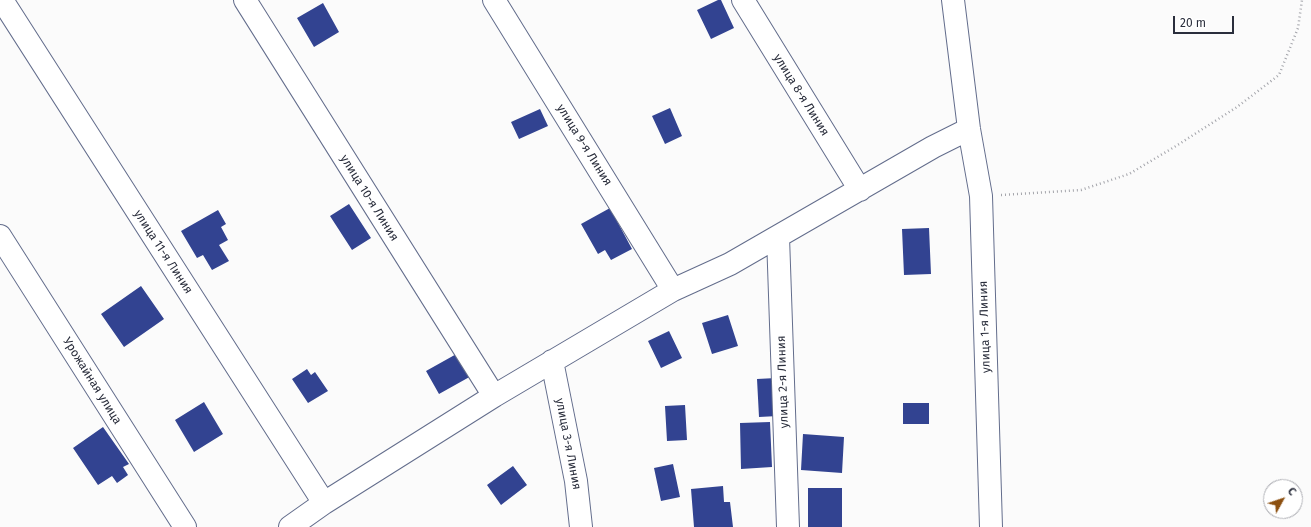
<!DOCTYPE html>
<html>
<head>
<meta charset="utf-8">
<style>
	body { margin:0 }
	#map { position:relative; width:1311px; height:527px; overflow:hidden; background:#fbfbfb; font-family:"Fira Sans",sans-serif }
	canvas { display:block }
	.north { position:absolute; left:1263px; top:479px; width:40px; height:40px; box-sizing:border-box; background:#fff; border:1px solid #aaabb1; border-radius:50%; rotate:50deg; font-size:11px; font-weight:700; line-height:16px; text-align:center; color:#2a2e3c }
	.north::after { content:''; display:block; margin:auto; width:14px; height:18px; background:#8c4f0f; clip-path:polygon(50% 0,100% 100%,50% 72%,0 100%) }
	.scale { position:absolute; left:1173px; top:16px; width:61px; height:18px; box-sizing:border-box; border:2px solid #2a2e3c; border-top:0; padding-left:5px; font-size:12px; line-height:14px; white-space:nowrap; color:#2a2e3c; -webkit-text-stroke:3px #fff; paint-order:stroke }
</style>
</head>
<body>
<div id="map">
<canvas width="1311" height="527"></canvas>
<div class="north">С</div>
<div class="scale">20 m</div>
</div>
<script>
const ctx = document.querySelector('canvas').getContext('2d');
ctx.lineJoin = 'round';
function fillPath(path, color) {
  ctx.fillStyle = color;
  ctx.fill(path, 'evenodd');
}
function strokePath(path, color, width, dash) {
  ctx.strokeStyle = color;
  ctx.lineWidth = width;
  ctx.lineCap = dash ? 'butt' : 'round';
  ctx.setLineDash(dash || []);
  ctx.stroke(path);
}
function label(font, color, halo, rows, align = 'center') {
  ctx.font = font + ' "Fira Sans",sans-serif';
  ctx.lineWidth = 4;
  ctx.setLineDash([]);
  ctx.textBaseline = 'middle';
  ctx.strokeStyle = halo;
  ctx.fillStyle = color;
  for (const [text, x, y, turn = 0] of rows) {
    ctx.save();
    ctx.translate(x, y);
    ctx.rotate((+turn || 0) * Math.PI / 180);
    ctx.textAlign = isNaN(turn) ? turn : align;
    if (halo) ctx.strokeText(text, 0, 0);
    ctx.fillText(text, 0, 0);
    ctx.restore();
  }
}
fillPath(new Path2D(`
	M718,0h3l13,28 -23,11 -14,-29z
	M323,3l16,29 -25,15 -17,-29z
	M670,108l12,28 -17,8 -13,-28z
	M540,109l8,17 -29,13 -8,-17z
	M349,204l22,34 -19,12 -22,-34z
	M610,208l22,41 -21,11 -6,-10 -7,4 -17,-30z
	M218,210l8,14 -5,3 7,13 -9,5 10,16 -17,9 -9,-15 -6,3 -16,-27z
	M929,228l2,46 -27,1 -2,-46z
	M141,286l23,33 -40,28 -23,-33z
	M728,315l10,31 -26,8 -10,-31z
	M669,331l13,27 -21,10 -13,-27z
	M460,352l13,23 -34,19 -13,-23z
	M307,369l4,6 4,-3 13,19 -20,12 -16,-24z
	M776,378l2,38 -19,1 -2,-38z
	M204,402l19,32 -29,18 -19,-32z
	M903,403h26v21h-26z
	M685,405l2,35 -20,1 -2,-35z
	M770,422l2,45 -31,2 -1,-46z
	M103,427l26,37 -6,3 5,8 -11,8 -5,-7 -14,9 -25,-37z
	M803,434l41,3 -2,36 -41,-3z
	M673,464l7,33 -19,4 -7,-33z
	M513,466l14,19 -26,20 -14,-20z
	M723,486l1,16h6l3,25h-39l-3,-38z
	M808,488h34v39h-34z`), '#324391');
const minor = new Path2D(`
	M2,0l322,503
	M245,0l249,396
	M494,0l179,290
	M743,0l117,190
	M953,0l16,129 12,67 10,331
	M0,236l185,291
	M778,237l10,290
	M552,361l24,120 5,46
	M290,527l34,-24 170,-107 179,-106 57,-26 203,-117 36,-18`);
strokePath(minor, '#636d8c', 24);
strokePath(new Path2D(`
	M1001,195l80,-5 48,-16 47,-28 61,-39 42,-32 19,-47 4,-28`), '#a4a5ab', 2.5, [1, 3]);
strokePath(minor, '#fff', 22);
label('12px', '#2a2e3c', '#fff', [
	["улица 8-я Линия",801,95,58],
	["улица 9-я Линия",584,145,58],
	["улица 10-я Линия",369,198,58],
	["улица 11-я Линия",163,252,57],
	["улица 1-я Линия",985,327,-92],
	["Урожайная улица",92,381,58],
	["улица 2-я Линия",783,382,-92],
	["улица 3-я Линия",568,444,79]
]);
</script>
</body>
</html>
